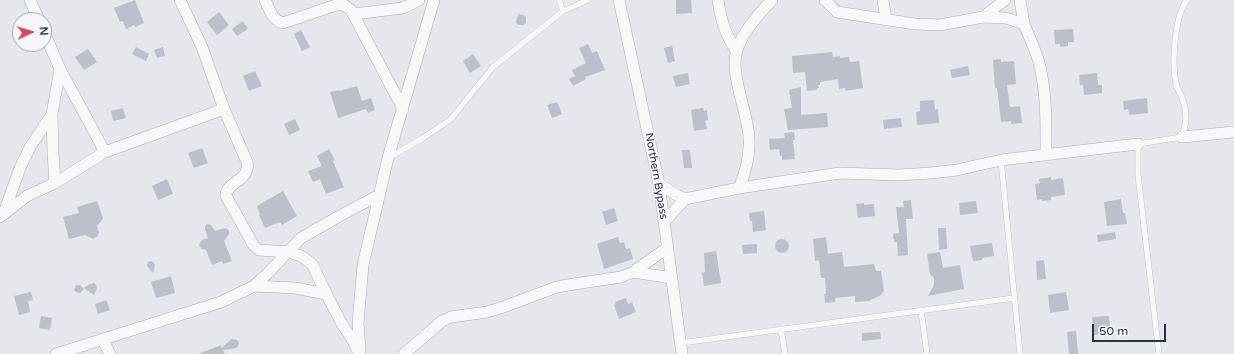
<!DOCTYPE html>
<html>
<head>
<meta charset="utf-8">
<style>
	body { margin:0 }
	#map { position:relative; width:1234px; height:354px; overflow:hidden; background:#e4e7ec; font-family:"Varela Round",sans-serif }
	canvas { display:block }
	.north { position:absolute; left:12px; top:12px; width:40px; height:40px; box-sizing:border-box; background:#f4f6f9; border:1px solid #a4a8b1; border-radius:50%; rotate:86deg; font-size:11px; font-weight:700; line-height:16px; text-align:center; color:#2b3445 }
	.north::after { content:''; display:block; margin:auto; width:14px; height:18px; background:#d1495b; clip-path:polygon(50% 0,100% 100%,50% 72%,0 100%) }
	.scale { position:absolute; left:1092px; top:324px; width:74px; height:18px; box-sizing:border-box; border:2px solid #2b3445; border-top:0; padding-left:5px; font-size:12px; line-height:14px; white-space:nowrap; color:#2b3445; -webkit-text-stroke:3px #f4f6f9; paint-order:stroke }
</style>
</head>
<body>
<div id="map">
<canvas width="1234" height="354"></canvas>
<div class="north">N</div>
<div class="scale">50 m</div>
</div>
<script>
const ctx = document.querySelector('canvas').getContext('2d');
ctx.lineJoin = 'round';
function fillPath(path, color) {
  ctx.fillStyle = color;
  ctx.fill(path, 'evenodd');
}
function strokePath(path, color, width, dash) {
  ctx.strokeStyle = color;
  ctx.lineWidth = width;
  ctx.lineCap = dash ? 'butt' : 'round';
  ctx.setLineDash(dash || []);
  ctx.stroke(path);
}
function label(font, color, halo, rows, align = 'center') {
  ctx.font = font + ' "Varela Round",sans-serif';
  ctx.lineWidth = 3;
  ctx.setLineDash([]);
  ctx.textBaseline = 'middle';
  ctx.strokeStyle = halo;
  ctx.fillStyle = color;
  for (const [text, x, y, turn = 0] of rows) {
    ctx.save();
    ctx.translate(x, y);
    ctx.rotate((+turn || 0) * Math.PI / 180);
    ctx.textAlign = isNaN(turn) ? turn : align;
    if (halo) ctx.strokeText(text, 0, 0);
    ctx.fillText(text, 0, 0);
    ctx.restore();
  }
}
fillPath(new Path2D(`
	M135,0l9,23 -9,4 -1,-2 -8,4 -3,-8 -3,1 -6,-14z
	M676,0h15l1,13 -16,1z
	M219,12l10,13 -12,10 -10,-13z
	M518,14l5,1 3,2v6l-3,2h-5l-2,-3z
	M243,21l5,8 -11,7 -5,-7z
	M1073,29l1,13h-6v4l-8,1v-3h-5l-1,-14z
	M301,30l9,17 -8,4 -8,-17z
	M588,44l4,9 5,-2 8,19 -20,7 1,2 -13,7 -4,-7 6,-3 -3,-6 14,-7 -7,-15z
	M672,46l3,15 -7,2 -4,-15z
	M136,47l13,7 -3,7 -14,-7z
	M163,47l2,9 -8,2 -3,-8z
	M88,49l9,13 -13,8 -9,-13z
	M832,52l1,5 7,-1v2l9,-1 1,5 9,-1 4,27 -17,3 -1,-3 -6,1 -1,-10 -18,3v3h-2l1,3h-2v2l-10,1 -2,-19 -12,1 -1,-17z
	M473,54l8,12 -11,7 -7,-12z
	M1001,59v3l13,-1 2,23 -9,1 3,22 10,-1 2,17 -11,1v-3l-10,1 -4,-34h-2l-2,-28z
	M968,66l2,9 -18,3 -2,-8z
	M255,71l7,15 -13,5 -6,-15z
	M688,73l2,11 -14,3 -3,-11z
	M1097,73l1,12h4v8l-18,2 -1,-10h-3l-1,-10z
	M357,86l5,15 9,-3 4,12 -7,3 -2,-4 -28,9 -8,-26 9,-2v1z
	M801,87v28l26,-2 1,14 -40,3 -4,-21 8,-1 -3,-18z
	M1147,98l1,15 -19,2 -1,-6 -4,1 -1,-9z
	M934,100l1,10 3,-1 1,14 -22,2 -1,-13 4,-1v-10z
	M557,102l5,12 -10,4 -5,-13z
	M123,108l3,10 -13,3 -2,-10z
	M703,108l1,3 3,-1 1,10 -3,1 2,8 -13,2 -3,-21z
	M901,118l1,9 -18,2 -1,-9z
	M295,119l5,11 -11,5 -5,-11z
	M794,132l1,8h-2l2,19 -13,1v-4h-2l-1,-7 -9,1 -1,-11 16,-1 -1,-5z
	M202,148l6,15 -14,5 -6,-15z
	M329,149l6,11 -2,1 11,26 -18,7 -6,-15 -7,3 -5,-11 14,-5 -5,-10z
	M682,150h8l2,18h-8z
	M1051,177v3l12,-2 2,17 -14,2v3l-9,1v-2l-5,1 -2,-16 5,-1 -1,-4z
	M167,179l6,15 -15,6 -6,-14z
	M283,191l14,25 -15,9 -2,-3 -15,6 -6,-13h1l-3,-9z
	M1121,199l2,14h2l2,11 -20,2 -3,-24z
	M911,200l2,19h-7l2,36 -10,1 -1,-14h-3l-1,-8 6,-1 -3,-26h8l-1,-6z
	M97,201l6,17 -1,2 -5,6 2,6 -1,4 -5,3 -8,-4 -16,4 -6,-22 16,-4 -2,-6z
	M976,201l2,12 -18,2 -1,-12z
	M864,203v2l10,-1 1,12 -17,2 -2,-14z
	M614,208l4,13 -12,4 -4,-13z
	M764,211l2,19 -13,2 -1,-11h-2l-1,-8z
	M207,224l4,1 4,6 10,-3 4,2v4l-5,7 8,20 -9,3 -1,-3 -10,4 -6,-15 -4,-1 -3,-4 3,-5 6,-2 -3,-9v-3z
	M938,228h8l1,21 -8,1z
	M1115,232l1,7 -18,3 -1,-7z
	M618,237l2,6 4,-1 2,7 4,-1 3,11 -29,10 -7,-25z
	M826,237l2,17 14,-2 2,15 30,-3 2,7h5l3,20 -3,4 -12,6 -14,1v-6l-20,2v4l-10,1 -1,-9h2l-1,-16h-4l-2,-18 -4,1 -2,-22z
	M775 246a7 7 0 1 1 14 0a7 7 0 1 1-14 0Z
	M992,243l2,13 -12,2v2l-9,1 -3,-15z
	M757,244v9l-14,1 -1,-9z
	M716,251l5,32 -17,3 -2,-13 3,-1 -1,-19z
	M940,252l3,16 17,-3 4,24 -36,7 6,-11v-7l-4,-4 -3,-20z
	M1044,260l2,19 -9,1 -1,-19z
	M151,261l3,2 1,2 -2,8 -6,-7 1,-4z
	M171,276l4,17 -19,5 -5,-16z
	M94,283l2,2 1,3 -3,7 -10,-7 6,-4z
	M76,285h4l4,4 -4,4 -4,-1 -2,-2z
	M31,292l2,8 -5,1 2,11 -11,3 -5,-19z
	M1066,292l3,18 -19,3 -2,-18z
	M626,298l2,6 4,-2 4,10 -17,7 -5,-14 2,-1 -1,-2z
	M106,300l4,10 -12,4 -3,-10z
	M41,316l11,2 -2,12 -11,-2z
	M1109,316l1,11 -3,1v6l-13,1 -2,-18z
	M1076,331l2,23h-9l-2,-22z
	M880,332l1,7 -19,2v-8z
	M231,339l6,1 2,3 -1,3 -2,2 -13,2 2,4h-27l23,-9 1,3z`), '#bbc0ca');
const service = new Path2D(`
	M559,0l4,11
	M390,157l33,-19 28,-19 42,-52 70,-56 25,-11
	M1001,160l19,194
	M921,310l6,44
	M781,329l4,25
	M681,343l333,-45
	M1159,354l-21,-179v-31l44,-7c4,-12 6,-23 1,-36 -1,-5 -4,-9 -6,-14 -6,-20 -3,-70 10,-87`);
const minor = new Path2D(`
	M30,0l9,20
	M180,0l22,47 22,62 23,53c4,19 -22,20 -21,34l28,50 5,4 29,2 13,4 11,8 18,37 12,23 10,15 7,15
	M265,0c5,10 7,20 18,23l53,-18h8l7,5 52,99
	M619,0l40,184 23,170
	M718,0c3,21 7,33 18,51
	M825,0l12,12 78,12 25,1 43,-8 23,1 18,6c5,12 10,23 14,35 9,31 8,65 8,96
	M883,0l3,19
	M1020,0l4,24
	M354,14l49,-6 16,-8
	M983,17l22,-17
	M44,32l16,37 45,83
	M1182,137l52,-5
	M55,183l-2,-30 -1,-39 8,-45
	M659,184l16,10 10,5 54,-11 101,-15 59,2 32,-2 26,-3 44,-10 137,-16
	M739,188c7,-16 11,-32 10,-50 -1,-25 -20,-65 -12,-88 5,-17 23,-38 35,-50
	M4,213l16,-45 10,-21 22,-33
	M0,217l27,-21 28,-13 50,-31 119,-43
	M664,222l21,-23
	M633,272l39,6
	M254,286l41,2 31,6
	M102,339l8,15
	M360,350l-2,-27 5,-58 25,-107 46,-158
	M56,354l165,-52 33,-16 13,-12 34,-36 42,-24 36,-19
	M404,354l38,-33 9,-4 36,-5 16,-5 54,-20 17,-3 47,-7 12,-5 34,-24`);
strokePath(service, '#a9aeb7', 6);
strokePath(minor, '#a9aeb7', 12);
strokePath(service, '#f7f8fa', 5.5);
strokePath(minor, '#f7f8fa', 11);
label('11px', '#2b3445', '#f4f6f9', [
	["Northern Bypass",656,176,80]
]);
</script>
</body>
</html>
